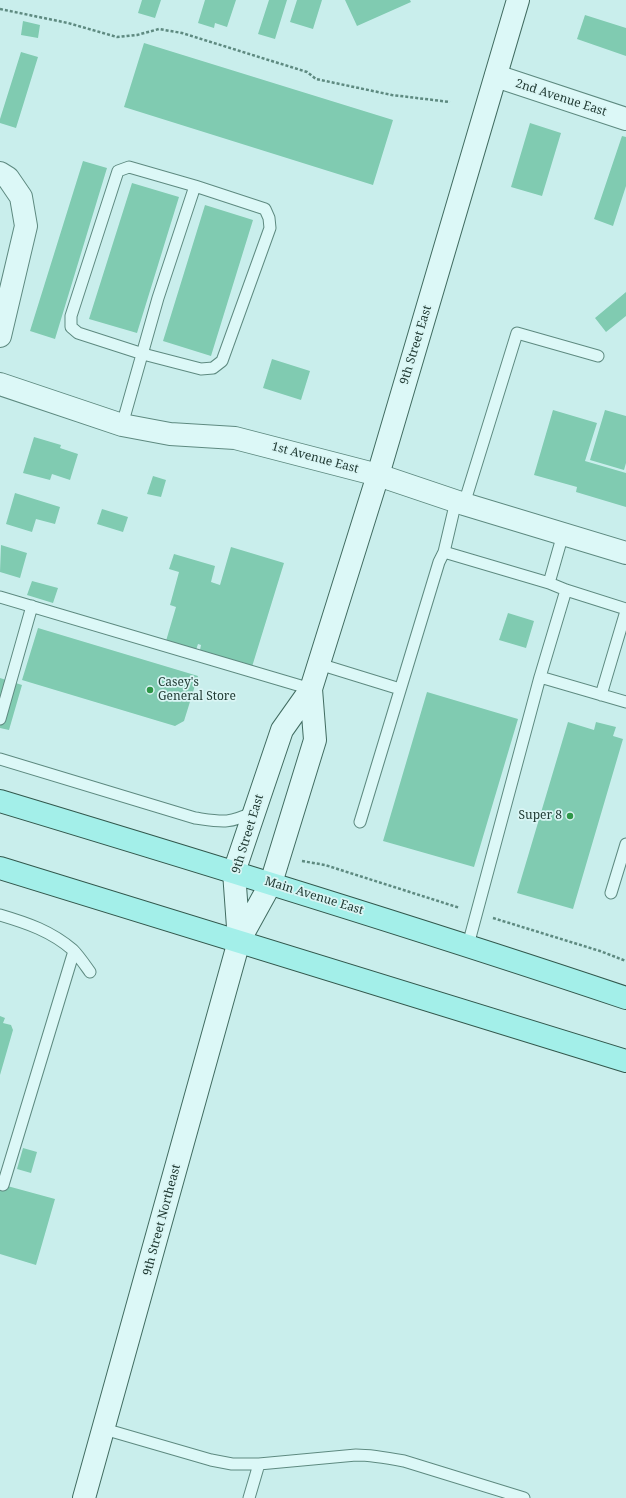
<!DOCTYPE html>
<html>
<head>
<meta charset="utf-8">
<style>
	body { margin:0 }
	canvas { display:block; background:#c9eeec }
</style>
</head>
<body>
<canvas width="626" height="1498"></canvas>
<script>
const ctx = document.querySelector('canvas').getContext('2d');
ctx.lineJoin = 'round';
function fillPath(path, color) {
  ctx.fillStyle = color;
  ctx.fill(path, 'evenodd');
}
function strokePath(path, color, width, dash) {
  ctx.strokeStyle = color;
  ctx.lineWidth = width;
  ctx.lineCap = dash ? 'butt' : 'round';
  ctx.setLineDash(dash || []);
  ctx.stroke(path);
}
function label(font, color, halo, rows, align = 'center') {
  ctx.font = font + ' "Noto Serif",serif';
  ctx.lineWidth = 3.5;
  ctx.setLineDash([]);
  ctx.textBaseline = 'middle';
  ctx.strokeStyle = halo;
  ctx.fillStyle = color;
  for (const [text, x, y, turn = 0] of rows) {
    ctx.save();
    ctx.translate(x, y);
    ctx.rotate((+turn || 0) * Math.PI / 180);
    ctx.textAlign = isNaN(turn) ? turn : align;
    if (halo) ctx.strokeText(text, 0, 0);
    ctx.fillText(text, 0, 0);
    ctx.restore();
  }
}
fillPath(new Path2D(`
	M142,0h19l-6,18 -17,-5z
	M205,0h31l-9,27 -12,-4 -1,5 -16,-5z
	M269,0h18l-12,39 -17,-5z
	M297,0h25l-9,29 -23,-7z
	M345,0h65l1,2 -54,24z
	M585,15l41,13v28l-49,-17z
	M23,21l17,4 -2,13 -17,-3z
	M144,43l249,77 -20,65 -249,-78z
	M21,52l17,5 -22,71 -16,-5v-4z
	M530,123l31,10 -19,63 -31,-9z
	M622,136l4,1v49l-13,40 -19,-7z
	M83,161l24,7 -52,171 -25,-8z
	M132,183l47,14 -42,136 -48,-14z
	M205,205l48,15 -42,136 -48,-15z
	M626,292v24l-20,16 -11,-14z
	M272,359l38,12 -9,29 -38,-12z
	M553,410l44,13 -12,38 41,12v34l-50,-15 1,-5 -43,-12z
	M605,410l21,6v47l-2,7 -34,-10z
	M34,437l27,8 -1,3 18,6 -8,26 -18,-6 -2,6 -27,-7z
	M153,476l13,4 -5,17 -14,-3z
	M15,493l45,14 -5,17 -19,-5 -4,13 -26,-8z
	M102,509l26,8 -5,15 -26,-8z
	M1,545l26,8 -7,25 -20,-6z
	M231,547l53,16 -33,107 -52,-15 2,-10 -3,-1 -2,6 -30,-9 10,-34 -6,-2 9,-33 -10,-3 5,-15 41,12 -4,16 9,3z
	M32,581l26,7 -5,15 -26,-8z
	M508,613l26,8 -8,27 -27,-8z
	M38,628l160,48 -14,45 -9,5 -153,-46z
	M0,678l22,7 -13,45 -9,-2z
	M427,692l91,27 -44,148 -91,-26z
	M568,722l26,8 2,-8 20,5 -3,9 10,3 -50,170 -56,-16z
	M0,1016l5,2 -2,5 8,2 2,5 -13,45z
	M23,1148l14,4 -6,21 -14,-4z
	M0,1184l55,15 -19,66 -36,-11z`), '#80cbb1');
const lane = new Path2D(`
	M122,425l36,-127 37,-112 -66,-19 -11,4 -47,145v11l7,6 65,21 58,15 12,-1 9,-7 48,-133 -1,-10 -4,-9 -70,-23
	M464,504l53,-171 81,23
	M444,552l12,-51
	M549,583l14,-49
	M0,597l311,92
	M319,664l81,25
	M540,677l86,25
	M601,695l25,-84
	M0,719l32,-113
	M0,759l195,59c28,4 33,6 59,-6
	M360,822l79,-260 5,-10 105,31 17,7 60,19
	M611,893l15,-49
	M0,915c27,8 51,16 73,35 6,6 12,15 17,22
	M468,945l72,-268 26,-87
	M3,1185l71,-234
	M104,1429l107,31 21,4h27l97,-9c16,0 32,3 48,6l120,37
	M249,1498l10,-34`);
const street = new Path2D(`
	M496,76l130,43
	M0,173l8,5 13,19 5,29 -26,110
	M0,384l122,41 48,9 65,4 143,37 86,29 162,49`);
const secondary = new Path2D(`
	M239,941l-5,-69 48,-142 29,-41 67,-214 140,-475
	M84,1498l155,-557 32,-58 44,-143 -4,-51`);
const primary = new Path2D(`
	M0,801c209,63 418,127 626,197
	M0,868l626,193`);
strokePath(lane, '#5e8a80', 13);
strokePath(street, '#5e8a80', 24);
strokePath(secondary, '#416c61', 24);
strokePath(primary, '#32584d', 24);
strokePath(new Path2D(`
	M0,9l68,14 49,14 20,-2 22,-6 23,4 125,39 9,7 76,16 58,7
	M302,861l23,4 135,43
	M493,918l107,33 26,10`), '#5e8a80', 2.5, [3, 2]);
strokePath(lane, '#dcf8f7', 11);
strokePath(street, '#dcf8f7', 22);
strokePath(secondary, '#dcf8f7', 22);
strokePath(primary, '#a3efe9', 22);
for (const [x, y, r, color] of [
	[150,690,4,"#2f9748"],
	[570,816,4,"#2f9748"]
]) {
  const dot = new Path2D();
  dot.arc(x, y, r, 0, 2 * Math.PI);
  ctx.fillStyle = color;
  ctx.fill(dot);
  strokePath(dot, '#d9f5f4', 1.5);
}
label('12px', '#213b34', '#d9f5f4', [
	["2nd Avenue East",561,98,18],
	["9th Street East",416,345,-73],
	["1st Avenue East",315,458,15],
	["9th Street East",248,834,-73],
	["Main Avenue East",314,896,17],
	["9th Street Northeast",162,1220,-75]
]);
label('12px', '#213b34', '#d9f5f4', [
	["Casey's",158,683],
	["General Store",158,697],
	["Super 8",562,816,"right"]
], 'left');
</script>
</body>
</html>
